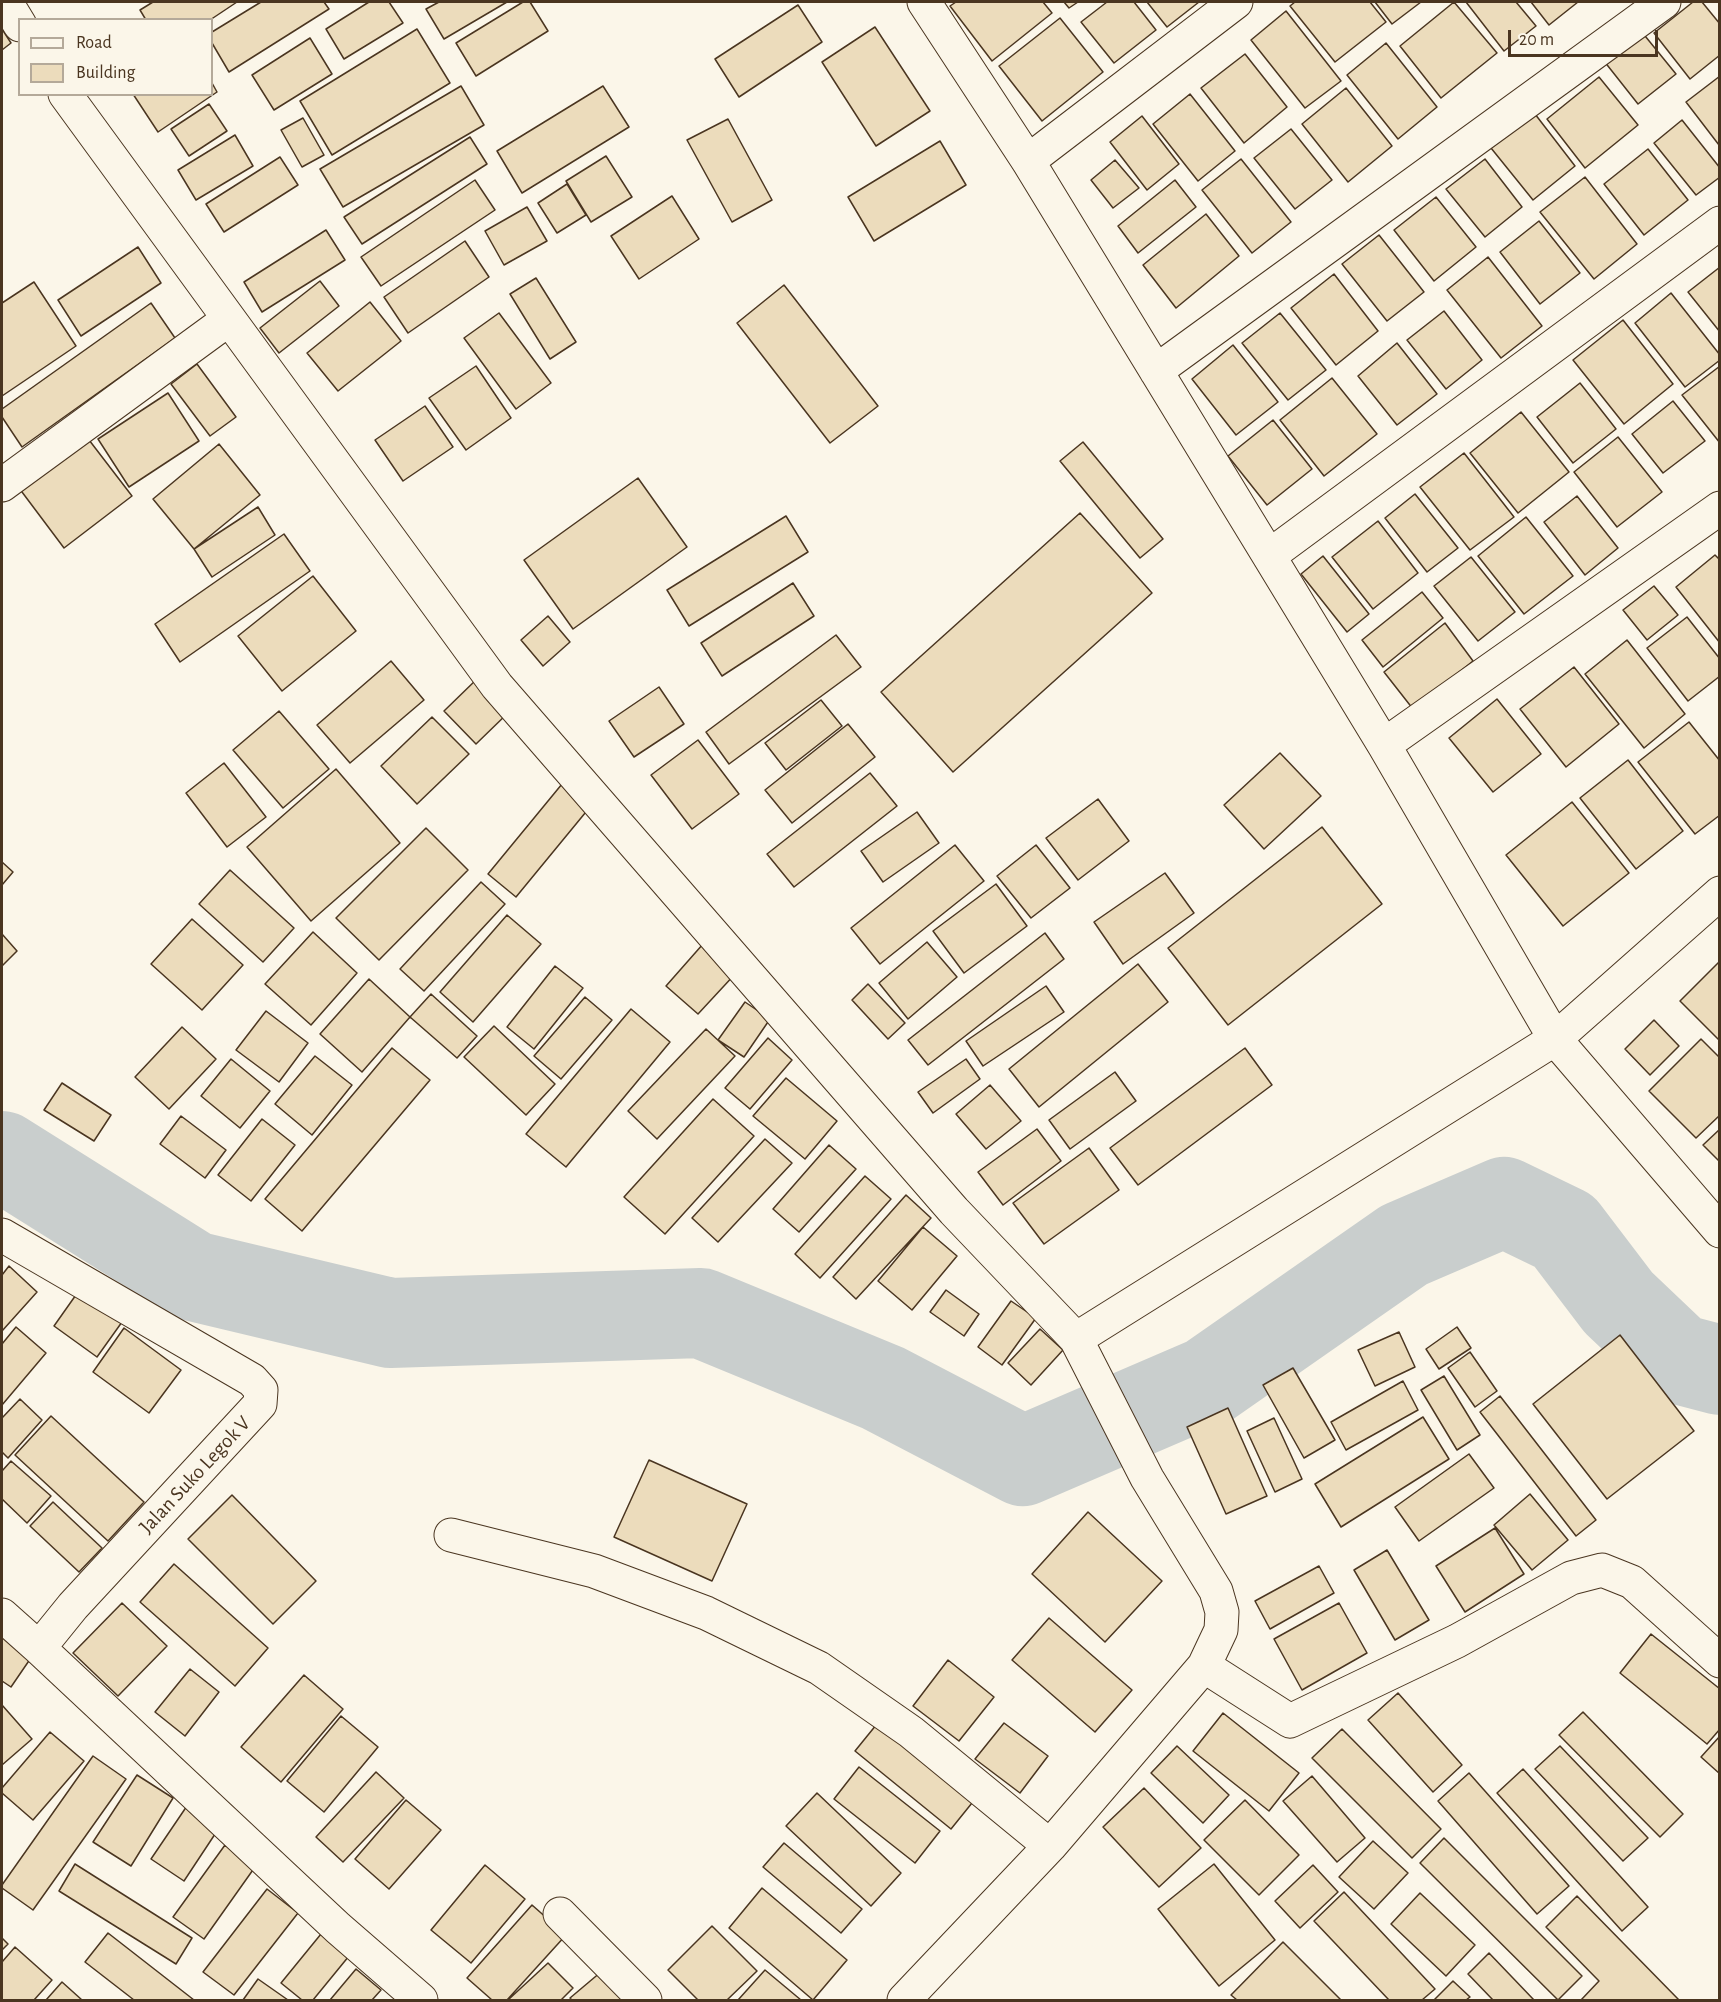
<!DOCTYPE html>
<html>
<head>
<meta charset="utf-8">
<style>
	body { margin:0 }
	#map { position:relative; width:1721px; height:2002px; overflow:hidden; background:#fbf6e9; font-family:"Alegreya Sans",sans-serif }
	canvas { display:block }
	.frame { position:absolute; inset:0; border:3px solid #4a3520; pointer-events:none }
	.legend { position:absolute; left:18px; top:18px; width:195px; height:78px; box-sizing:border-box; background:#fbf6e9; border:2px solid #b4a999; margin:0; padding:8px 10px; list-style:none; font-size:18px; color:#4a3520 }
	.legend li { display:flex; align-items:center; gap:12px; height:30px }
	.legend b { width:30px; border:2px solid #b4a999 }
	.scale { position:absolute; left:1508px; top:30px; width:150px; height:27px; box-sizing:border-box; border:3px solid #4a3520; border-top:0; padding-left:8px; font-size:18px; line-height:21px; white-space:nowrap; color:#4a3520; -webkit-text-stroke:4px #fbf6e9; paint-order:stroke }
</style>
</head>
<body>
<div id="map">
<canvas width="1721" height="2002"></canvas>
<div class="frame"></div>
<ul class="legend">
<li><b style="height:8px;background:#fbf6e9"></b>Road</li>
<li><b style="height:16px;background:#ecdcbc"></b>Building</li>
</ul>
<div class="scale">20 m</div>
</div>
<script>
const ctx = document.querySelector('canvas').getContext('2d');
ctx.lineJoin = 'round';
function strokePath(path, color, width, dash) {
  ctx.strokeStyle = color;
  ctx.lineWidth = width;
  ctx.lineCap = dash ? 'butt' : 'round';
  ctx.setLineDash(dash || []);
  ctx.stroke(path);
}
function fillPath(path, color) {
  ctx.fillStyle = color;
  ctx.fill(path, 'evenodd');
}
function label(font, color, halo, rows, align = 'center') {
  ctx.font = font + ' "Alegreya Sans",sans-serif';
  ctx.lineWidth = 4.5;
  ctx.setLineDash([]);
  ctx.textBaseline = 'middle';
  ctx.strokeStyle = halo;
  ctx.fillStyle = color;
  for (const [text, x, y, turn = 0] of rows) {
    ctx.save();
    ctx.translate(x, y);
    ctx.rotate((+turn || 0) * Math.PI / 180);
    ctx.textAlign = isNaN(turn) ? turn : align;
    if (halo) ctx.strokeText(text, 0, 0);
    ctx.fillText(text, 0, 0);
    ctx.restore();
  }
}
strokePath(new Path2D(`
	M2,1156l191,120 197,47 311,-10 182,75 140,73 186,-80 195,-136 100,-43 60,29 54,71 60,57 42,11`), '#c9cecd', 90);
const building = new Path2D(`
	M153,2h84l-27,18h-64l-6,-10z
	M261,2h63l5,7 -100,63 -17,-29v-11z
	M369,2h20l14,21 -59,36 -18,-30z
	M439,2h68l-63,37 -18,-30z
	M523,2h7l18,29 -72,45 -20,-33z
	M956,2h87l9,11 -60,48 -42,-55z
	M1064,2h14l-9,6z
	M1107,2h27l22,28 -42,33 -33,-41z
	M1147,2h52l-32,25z
	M1295,2h75l16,20 -51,40 -45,-56z
	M1375,2h46l-29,22z
	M1454,2l43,51 -56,45 -41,-52z
	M1466,2h50l20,24 -32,25z
	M1531,2h47l-29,23z
	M1693,2h9l18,22v31l-30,24 -36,-46z
	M798,5l24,37 -83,55 -24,-38z
	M1286,11l55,70 -36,27 -54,-68z
	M1060,18l43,54 -61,49 -43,-55z
	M875,27l55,84 -54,35 -54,-84z
	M2,29l9,14 -9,7z
	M417,29l33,54 -118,72 -32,-54z
	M1641,31l35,43 -38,30 -34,-43z
	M310,38l22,36 -58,36 -22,-35z
	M1386,43l51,64 -39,32 -51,-64z
	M1245,54l42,53 -43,36 -43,-55z
	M1720,76v69h-1l-33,-43z
	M1599,77l39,48 -53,43 -38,-49z
	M212,83l5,9 -59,40 -25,-38h79z
	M461,86l23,39 -141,82 -23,-38z
	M603,86l26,41 -107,66 -25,-42z
	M1346,88l46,58 -44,36 -46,-58z
	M1190,94l45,57 -37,30 -45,-57z
	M209,104l18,27 -38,25 -18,-27z
	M1535,114l40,52 -42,34 -42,-52z
	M1142,116l37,48 -32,26 -37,-48z
	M303,118l21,37 -22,12 -21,-37z
	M728,119l44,81 -40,22 -45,-82z
	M1682,120l38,48v9l-24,18 -42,-52z
	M1291,129l41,51 -37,29 -41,-51z
	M235,135l18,31 -57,34 -18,-30z
	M470,137l17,27 -125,80 -18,-27z
	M940,141l26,44 -92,56 -26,-44z
	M1648,149l40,51 -44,35 -40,-51z
	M606,156l26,41 -41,25 -25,-41z
	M280,157l18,28 -74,47 -18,-28z
	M1241,159l50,63 -39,31 -50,-63z
	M1485,159l37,48 -37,30 -39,-48z
	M1115,160l24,28 -26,20 -22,-28z
	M1585,177l52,67 -43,35 -54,-67z
	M475,180l20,30 -114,76 -20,-29z
	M1175,180l21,27 -58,46 -20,-27z
	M567,184l19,31 -29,18 -19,-30z
	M672,196l27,43 -60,40 -28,-43z
	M1436,197l40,50 -42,34 -40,-51z
	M527,207l20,34 -43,24 -19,-34z
	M1206,214l33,42 -63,52 -33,-43z
	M1539,221l41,52 -40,31 -40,-52z
	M326,230l19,30 -83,52 -18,-30z
	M1379,235l45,57 -37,29 -45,-57z
	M465,241l24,36 -81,56 -24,-36z
	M138,247l23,36 -80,53 -23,-36z
	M1488,257l54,69 -41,32 -54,-68z
	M1720,267v65l-32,-40z
	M1334,274l44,57 -42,34 -45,-57z
	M536,278l40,64 -26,17 -40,-65z
	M320,281l19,25 -60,47 -19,-25z
	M34,282l42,64 -74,50v-93z
	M784,285l94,121 -48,37 -93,-120z
	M1671,293l49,62v5l-35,27 -50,-64z
	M370,302l31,39 -63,50 -31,-38z
	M151,303l24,35 -153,109 -20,-30v-8z
	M1444,311l38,49 -36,29 -39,-49z
	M499,313l52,70 -35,26 -52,-71z
	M1280,313l46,57 -38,30 -46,-57z
	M1623,320l50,64 -49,40 -51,-64z
	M1397,343l40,51 -40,31 -39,-49z
	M1233,345l45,57 -42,33 -44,-56z
	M197,364l39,53 -26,19 -39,-52z
	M476,366l35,52 -45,32 -37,-52z
	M1720,366v77l-38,-48z
	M1332,378l45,56 -53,42 -44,-56z
	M1580,383l36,46 -43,34 -36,-46z
	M168,393l31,48 -70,46 -31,-48z
	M1673,401l32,40 -42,32 -31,-39z
	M425,406l28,41 -50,34 -28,-41z
	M1521,412l48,60 -51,41 -48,-60z
	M1273,420l39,49 -45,36 -39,-49z
	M86,436l46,60 -68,52 -45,-60z
	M1618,437l44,55 -45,35 -43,-55z
	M1083,442l80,97 -23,19 -80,-97z
	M219,444l41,51 -66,54 -41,-50z
	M1464,453l50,64 -44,33 -50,-63z
	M638,478l49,69 -114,82 -49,-69z
	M1415,494l43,54 -31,24 -42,-54z
	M1577,496l41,52 -33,27 -41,-53z
	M258,507l17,28 -63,42 -18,-28z
	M1080,513l72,80 -199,179 -72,-80z
	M786,516l22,36 -119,74 -22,-36z
	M1526,517l47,59 -49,38 -46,-58z
	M1378,521l40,52 -45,36 -41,-52z
	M284,534l26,37 -130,91 -25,-38z
	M1715,555l5,5v83l-44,-56z
	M1323,556l46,58 -22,18 -46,-58z
	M1471,557l44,55 -37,29 -44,-55z
	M313,576l43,55 -74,60 -44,-55z
	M793,583l21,33 -92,60 -21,-33z
	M1654,586l24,29 -31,25 -24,-30z
	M1422,592l21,26 -60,49 -21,-27z
	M548,616l22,26 -27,24 -22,-26z
	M1687,617l33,42v17l-32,25 -41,-53z
	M1445,623l28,38 -60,48 -29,-37z
	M836,635l25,32 -132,97 -23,-32z
	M1627,640l58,74 -41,34 -59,-74z
	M391,661l33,39 -74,63 -33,-38z
	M1574,667l45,57 -53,43 -46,-58z
	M479,677l32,33 -35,34 -32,-33z
	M659,687l25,37 -50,33 -25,-36z
	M1497,699l44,55 -48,38 -44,-54z
	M821,700l21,26 -56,44 -21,-27z
	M279,711l50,58 -46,39 -50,-58z
	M432,717l37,37 -52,50 -36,-38z
	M1689,722l31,39v54l-25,19 -57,-72z
	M848,724l27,33 -83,66 -27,-33z
	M698,740l41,54 -47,35 -41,-54z
	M1280,753l41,43 -57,53 -40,-44z
	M1628,760l55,71 -47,38 -56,-71z
	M224,763l42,54 -39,30 -41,-54z
	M336,769l64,74 -89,78 -64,-74z
	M870,773l27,33 -103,81 -27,-33z
	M562,784l28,23 -74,90 -28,-23z
	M1098,799l31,42 -51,39 -32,-42z
	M1572,802l57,71 -66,53 -57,-71z
	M917,812l22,31 -56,39 -22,-31z
	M1322,827l60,77 -154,121 -60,-77z
	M426,828l42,42 -89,90 -43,-42z
	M955,845l29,36 -104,83 -29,-36z
	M1036,845l34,43 -39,30 -34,-42z
	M2,862l11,10 -11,13z
	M230,870l64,58 -31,34 -64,-58z
	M1165,873l29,40 -71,51 -29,-42z
	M481,882l24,22 -81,87 -24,-22z
	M996,884l31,42 -63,47 -31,-42z
	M507,915l34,29 -68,78 -33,-30z
	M192,919l51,46 -41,45 -51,-46z
	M313,932l44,41 -46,52 -46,-41z
	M1045,933l19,26 -136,106 -20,-25z
	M2,934l15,17 -15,15z
	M927,942l30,35 -49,42 -29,-36z
	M703,944l33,29 -38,41 -32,-28z
	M1720,961v80l-40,-40z
	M1138,964l30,38 -129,105 -30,-38z
	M555,966l28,22 -49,61 -27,-22z
	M369,979l41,38 -48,55 -42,-38z
	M868,984l37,39 -17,16 -36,-39z
	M1046,986l18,26 -81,54 -17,-25z
	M431,994l46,42 -20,22 -47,-41z
	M585,997l27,23 -51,59 -27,-23z
	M745,1002l25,17 -26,38 -26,-17z
	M631,1009l39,33 -104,125 -40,-33z
	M266,1011l42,32 -29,39 -43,-32z
	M1654,1020l25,26 -29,29 -25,-26z
	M494,1026l61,58 -29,31 -62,-58z
	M182,1027l34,32 -47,50 -34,-32z
	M706,1029l29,27 -78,83 -29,-28z
	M768,1038l24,22 -42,49 -25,-21z
	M1701,1039l19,19v57l-24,23 -47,-47z
	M392,1048l38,32 -128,151 -37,-32z
	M1245,1048l27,37 -134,100 -28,-37z
	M315,1056l37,29 -40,50 -37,-31z
	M231,1059l39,32 -30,37 -39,-32z
	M966,1059l14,20 -47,34 -15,-21z
	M1115,1072l21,29 -66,48 -21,-29z
	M786,1078l51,43 -32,38 -52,-43z
	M62,1083l49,32 -17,26 -50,-31z
	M990,1085l31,36 -35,28 -30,-35z
	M713,1099l41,37 -89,98 -41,-37z
	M181,1116l45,34 -21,28 -45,-34z
	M262,1119l33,26 -44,56 -33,-26z
	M1037,1129l24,32 -58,44 -25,-33z
	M1720,1129v33l-17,-17z
	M765,1139l27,24 -74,79 -26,-24z
	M829,1145l27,24 -57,63 -26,-23z
	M1089,1148l30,42 -75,54 -31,-41z
	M865,1176l26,23 -71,79 -25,-24z
	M906,1195l25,23 -75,81 -23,-22z
	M923,1227l34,29 -45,54 -34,-29z
	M9,1266l28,26 -35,39v-56z
	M946,1290l33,24 -15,22 -34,-24z
	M78,1292l44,30 -25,35 -43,-31z
	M1011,1301l25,17 -34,47 -24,-18z
	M16,1327l30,26 -44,52v-61z
	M1457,1327l14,21 -32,21 -13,-20z
	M124,1328l57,42 -32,43 -56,-41z
	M1040,1329l23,21 -32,35 -23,-22z
	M1399,1332l16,35 -40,19 -17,-36z
	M1620,1335l74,96 -87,68 -74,-95z
	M1470,1352l27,39 -22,16 -27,-39z
	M1293,1368l42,72 -31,18 -41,-73z
	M1444,1376l36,59 -23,15 -36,-60z
	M1403,1381l15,29 -72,40 -15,-28z
	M1500,1396l96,124 -20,16 -96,-124z
	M20,1399l22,21 -34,38 -6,-6v-34z
	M1228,1408l39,88 -41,18 -39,-87z
	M51,1416l93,86 -36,39 -93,-86z
	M1423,1417l26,42 -108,68 -26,-43z
	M1274,1418l28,61 -27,13 -28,-61z
	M1469,1454l25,34 -75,53 -24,-34z
	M649,1460l98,44 -35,77 -98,-44z
	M11,1461l40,35 -24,27 -25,-24v-28z
	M1530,1494l38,46 -36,30 -38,-45z
	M232,1495l84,86 -43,43 -85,-85z
	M53,1502l49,46 -23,24 -49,-46z
	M1088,1512l74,69 -57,61 -73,-68z
	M1495,1528l29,46 -59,38 -29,-46z
	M1387,1550l42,70 -34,20 -41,-70z
	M174,1564l94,84 -33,38 -95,-84z
	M1319,1566l15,27 -64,36 -15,-28z
	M122,1603l45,43 -49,50 -45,-43z
	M1339,1603l28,50 -65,37 -28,-51z
	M1049,1618l83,72 -37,42 -83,-72z
	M2,1625l35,24 -26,38 -9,-6z
	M1651,1634l69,55v40l-13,15 -87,-71z
	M948,1660l46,37 -35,44 -46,-35z
	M190,1669l29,23 -34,44 -30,-24z
	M304,1675l39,34 -62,73 -40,-35z
	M1398,1693l64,72 -29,27 -65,-72z
	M2,1705l30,34 -30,26z
	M1583,1712l100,102 -23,23 -101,-102z
	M1223,1713l76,60 -30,38 -76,-60z
	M341,1716l37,31 -54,65 -37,-31z
	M881,1719l95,79 -25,31 -96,-78z
	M1004,1723l44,33 -28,37 -45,-34z
	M1342,1729l99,100 -29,29 -100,-100z
	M50,1732l34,29 -51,59 -31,-27v-5z
	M1720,1736v38l-19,-17z
	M1177,1746l52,49 -26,28 -52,-50z
	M1560,1746l88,92 -25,23 -88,-92z
	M93,1756l33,23 -93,131 -31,-22v-3z
	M859,1767l81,64 -25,32 -81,-64z
	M1523,1769l125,138 -26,24 -125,-138z
	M376,1772l28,26 -61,64 -27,-25z
	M1469,1773l100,113 -32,28 -99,-113z
	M137,1775l36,23 -42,68 -38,-24z
	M1312,1776l53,62 -28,24 -54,-61z
	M1144,1788l57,60 -42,39 -56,-60z
	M817,1793l84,80 -30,33 -85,-80z
	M191,1800l32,22 -39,59 -33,-22z
	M406,1800l35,30 -52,59 -34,-30z
	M1245,1800l54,55 -40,40 -55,-55z
	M1444,1838l138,138 -24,24 -138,-137z
	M1373,1841l35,32 -34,36 -35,-32z
	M784,1843l78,66 -21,24 -78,-66z
	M225,1845l30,22 -51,72 -31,-22z
	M75,1864l117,74 -16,26 -117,-73z
	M1214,1864l61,76 -56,46 -61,-77z
	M485,1865l40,34 -54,64 -40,-33z
	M1313,1865l25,27 -38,36 -25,-27z
	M762,1888l85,72 -34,40 -84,-72z
	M267,1889l31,24 -64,82 -31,-23z
	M1344,1892l91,97 -13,11h-33l-75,-79z
	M1420,1893l55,52 -29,31 -55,-52z
	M1577,1896l102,104h-98l18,-19 -53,-54z
	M532,1905l34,30 -59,65h-15l-25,-22z
	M712,1926l45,45 -30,29h-29l-30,-30z
	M108,1933l86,67h-60l-49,-38z
	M321,1934l28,22 -36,44h-11l-21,-17z
	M2,1938l6,6 -6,6z
	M1283,1942l58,58h-104l-6,-5z
	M15,1947l37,33 -18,20h-32v-38z
	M1489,1953l45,47h-41l-25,-26z
	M548,1963l25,25 -12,12h-53z
	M608,1966l28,34h-64l-2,-2z
	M356,1969l25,21 -9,10h-42z
	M765,1970l36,30h-63z
	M258,1979l30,21h-45z
	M1453,1981l17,16 -4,3h-32z
	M62,1982l20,18h-36z`);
fillPath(building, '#ecdcbc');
strokePath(building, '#4a3520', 1.5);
const street = new Path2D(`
	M6,2l14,23
	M924,2l104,159 241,395 115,189 171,294 165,192
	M65,94l432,592 457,525 122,128 71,139 69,113 6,21 -1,18 -17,36 -154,180 -146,154
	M1028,161l208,-159
	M1156,371l508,-369
	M2,485l227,-166
	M1269,556l451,-333
	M1384,745l336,-237
	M2,1235l250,145 9,10 -1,14 -187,202 -34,42 299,280 83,72
	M1076,1339l479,-300 165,-146
	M451,1535l143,36 112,42 113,55 92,64 139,114
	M2,1615l37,33
	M1204,1666l86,55 167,-80 114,-63 31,-8 30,12 88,79
	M560,1914l85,86`);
strokePath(street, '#4a3520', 35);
strokePath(street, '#fbf6e9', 33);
label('21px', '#4a3520', '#fbf6e9', [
	["Jalan Suko Legok V",195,1475,-47]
]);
</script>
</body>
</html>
